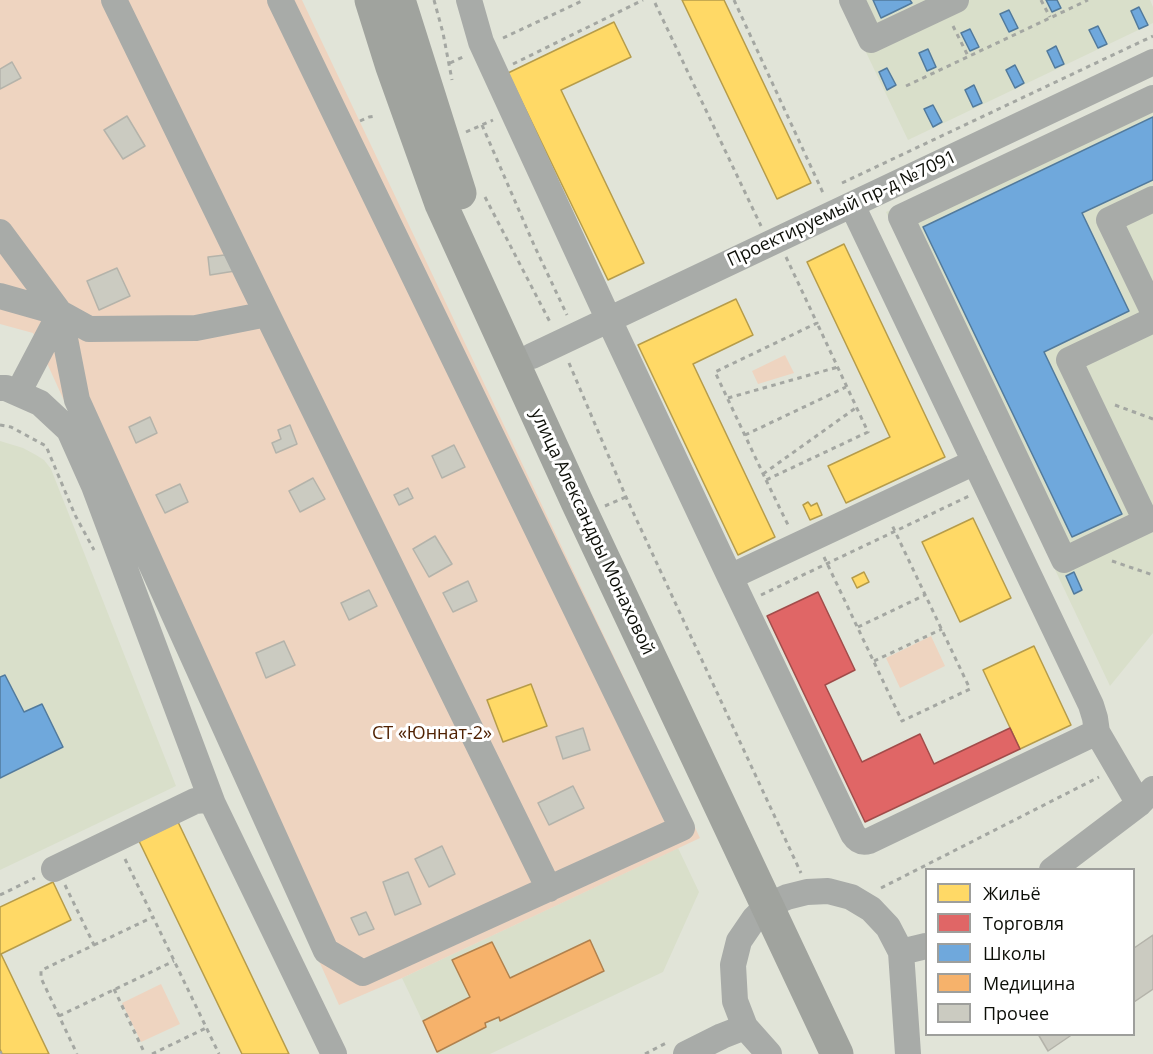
<!DOCTYPE html>
<html>
<head>
<meta charset="utf-8">
<style>
	body { margin:0 }
	#map { position:relative; width:1153px; height:1054px; overflow:hidden; background:#e1e4d8; font-family:"Open Sans",sans-serif }
	canvas { display:block }
	.legend { position:absolute; left:925px; top:868px; width:210px; height:168px; box-sizing:border-box; background:#fff; border:2px solid #9e9f9c; margin:0; padding:8px 10px; list-style:none; font-size:18px; color:#0d0f08 }
	.legend li { display:flex; align-items:center; gap:12px; height:30px }
	.legend b { width:30px; border:2px solid #9e9f9c }
</style>
</head>
<body>
<div id="map">
<canvas width="1153" height="1054"></canvas>
<ul class="legend">
<li><b style="height:16px;background:#ffd966"></b>Жильё</li>
<li><b style="height:16px;background:#e06666"></b>Торговля</li>
<li><b style="height:16px;background:#6fa8dc"></b>Школы</li>
<li><b style="height:16px;background:#f6b26b"></b>Медицина</li>
<li><b style="height:16px;background:#cbcbc1"></b>Прочее</li>
</ul>
</div>
<script>
const ctx = document.querySelector('canvas').getContext('2d');
ctx.lineJoin = 'round';
function fillPath(path, color) {
  ctx.fillStyle = color;
  ctx.fill(path, 'evenodd');
}
function strokePath(path, color, width, dash) {
  ctx.strokeStyle = color;
  ctx.lineWidth = width;
  ctx.lineCap = dash ? 'butt' : 'round';
  ctx.setLineDash(dash || []);
  ctx.stroke(path);
}
function label(font, color, halo, rows, align = 'center') {
  ctx.font = font + ' "Open Sans",sans-serif';
  ctx.lineWidth = 6;
  ctx.setLineDash([]);
  ctx.textBaseline = 'middle';
  ctx.strokeStyle = halo;
  ctx.fillStyle = color;
  for (const [text, x, y, turn = 0] of rows) {
    ctx.save();
    ctx.translate(x, y);
    ctx.rotate((+turn || 0) * Math.PI / 180);
    ctx.textAlign = isNaN(turn) ? turn : align;
    if (halo) ctx.strokeText(text, 0, 0);
    ctx.fillText(text, 0, 0);
    ctx.restore();
  }
}
fillPath(new Path2D(`
	M841,0h309l3,7v16l-245,117z
	M1153,85v548l-43,53 -224,-474z
	M0,441l23,7 13,7 8,5 7,9 125,317 -176,84z
	M678,848l21,44 -36,80 -173,82h-52l-36,-76z`), '#d9dfca');
fillPath(new Path2D(`
	M0,0h302l398,838 -298,140 -63,27 -303,-666 -3,-6 -33,-9z
	M785,355l9,18 -36,11 -6,-13z
	M931,636l14,30 -45,22 -14,-30z
	M161,984l19,40 -39,18 -19,-39z`), '#eed4c0');
const homes = new Path2D(`
	M682,0h42l87,183 -34,16z
	M614,22l17,35 -70,33 83,173 -36,17 -100,-207z
	M844,244l101,213 -99,46 -18,-37 62,-29 -83,-175z
	M736,299l17,36 -60,29 82,173 -37,18 -100,-210z
	M808,502l3,4 6,-3 5,12 -12,5 -7,-15z
	M973,518l38,80 -51,24 -38,-80z
	M864,572l5,10 -12,6 -5,-10z
	M1034,646l37,79 -51,24 -37,-79z
	M531,684l16,42 -44,16 -16,-42z
	M178,822l111,232h-47l-103,-213z
	M53,882l18,38 -70,34 48,100h-47l-2,-5v-142z`);
fillPath(homes, '#ffd966');
strokePath(homes, '#b69c4a', 1.5);
const shops = new Path2D(`
	M818,592l37,78 -30,15 37,77 58,-28 14,30 76,-36 10,21 -155,73 -98,-206z`);
fillPath(shops, '#e06666');
strokePath(shops, '#a14c4a', 1.5);
const schools = new Path2D(`
	M873,0h37l2,3 -31,15z
	M1046,0h11l4,8 -9,4z
	M1139,7l9,18 -9,4 -8,-18z
	M1009,10l9,18 -9,4 -9,-18z
	M1098,26l9,18 -9,4 -9,-18z
	M970,29l9,18 -9,4 -9,-18z
	M1056,46l8,18 -9,4 -8,-17z
	M928,49l8,18 -9,4 -8,-18z
	M1015,65l9,18 -9,5 -9,-18z
	M887,68l9,17 -9,5 -8,-18z
	M974,85l8,18 -9,4 -8,-17z
	M933,105l9,17 -9,5 -9,-18z
	M1153,117v63l-71,33 47,98 -85,41 78,162 -50,23 -149,-310z
	M1074,572l8,18 -8,4 -8,-18z
	M5,675l19,37 18,-8 21,43 -63,31v-101z`);
fillPath(schools, '#6fa8dc');
strokePath(schools, '#527a9c', 1.5);
const health = new Path2D(`
	M590,940l14,31 -104,50 -1,-4 -14,6 1,4 -49,25 -14,-31 47,-24 -18,-37 40,-18 18,36z`);
fillPath(health, '#f6b26b');
strokePath(health, '#b0814d', 1.5);
const building = new Path2D(`
	M12,62l9,16 -21,11v-20z
	M127,116l18,30 -22,13 -19,-29z
	M233,254l2,17 -25,4 -2,-18z
	M117,268l13,28 -31,14 -12,-29z
	M150,417l7,16 -21,10 -7,-16z
	M290,425l7,19 -21,9 -4,-10 9,-4 -3,-9z
	M454,445l11,22 -23,11 -10,-22z
	M313,478l12,21 -25,13 -11,-21z
	M180,484l8,18 -23,11 -9,-18z
	M408,488l5,10 -14,7 -5,-10z
	M435,536l17,28 -23,13 -16,-28z
	M468,581l9,20 -24,11 -10,-19z
	M369,590l8,16 -28,14 -8,-17z
	M284,641l11,24 -29,13 -10,-25z
	M583,728l7,22 -27,9 -7,-22z
	M573,786l11,22 -35,17 -11,-22z
	M442,846l13,28 -26,13 -14,-28z
	M408,872l13,32 -26,11 -12,-33z
	M366,912l8,17 -15,6 -8,-17z
	M1153,935v54l-19,13v-54z
	M1038,1034h35l-25,17z`);
fillPath(building, '#cbcbc1');
strokePath(building, '#b4b3aa', 1.5);
strokePath(new Path2D(`
	M434,0l9,33 9,47
	M734,0l90,195
	M1041,0l9,17
	M655,3l106,223
	M953,26l15,30
	M503,38l81,-38
	M450,63l15,-7
	M513,64l130,-64
	M906,86l182,-86
	M360,121l9,-4 6,-1
	M482,125l52,120 33,70
	M466,132l27,-12
	M842,183l311,-147
	M485,197l66,127
	M786,257l31,66 -102,49 51,108 102,-48 -51,-109
	M569,363l57,134 175,376
	M728,398l110,-31
	M1115,405l38,14
	M0,425l11,2 35,19 29,69 19,35
	M745,435l101,-48
	M763,474l94,-67
	M766,480l23,47
	M605,506l21,-9
	M824,557l78,164 68,-32 -79,-166
	M1112,561l41,14
	M761,595l208,-99
	M858,627l67,-32
	M874,661l68,-32
	M125,859l28,58
	M65,885l29,60 -50,24 -3,2v7l36,76
	M881,888l218,-111
	M0,895l35,-17
	M94,945l59,-28 66,137
	M114,989l31,65
	M59,1016l115,-55
	M0,1053l2,-1
	M152,1054l54,-26
	M645,1054l23,-12`), '#a4a7a2', 3, [4.5, 4.5]);
strokePath(new Path2D(`
	M469,0l12,42 121,263 128,272 245,-115
	M852,0l19,40 85,-40
	M1153,98l-252,119 163,343 82,-39 -77,-161 84,-40
	M1153,199l-44,21 44,91
	M852,205l239,500 4,13 2,14 42,72
	M0,232l60,81 29,16 107,-1 71,-14 -153,-314
	M0,296l60,17 17,87 249,551 37,22 319,-145 -402,-828
	M267,314l282,575
	M532,356l621,-294
	M0,388h6l34,15 29,27 25,56 119,318
	M18,393l42,-80
	M730,577l123,257c4,6 9,9 16,7l228,-109
	M54,869l141,-68 10,-1 8,4 121,250
	M1052,870l87,-66 14,-15
	M901,952l25,-6
	M686,1054l36,-18 23,-9
	M769,1054l-24,-27 -10,-26 -2,-36 6,-24 15,-22 13,-13 20,-9 20,-5 21,-1 23,6 20,12 17,18 13,25 7,102`), '#a8aba8', 26);
strokePath(new Path2D(`
	M371,0l21,67 49,137 136,298 260,552
	M399,0l61,193`), '#a0a39e', 33);
label('18px', '#0d0f08', '#fff', [
	["Проектируемый пр-д №7091",842,209,-25],
	["улица Александры Монаховой",592,532,65]
]);
label('18px', '#502203', '#fff', [
	["СТ «Юннат-2»",432,734]
]);
</script>
</body>
</html>
